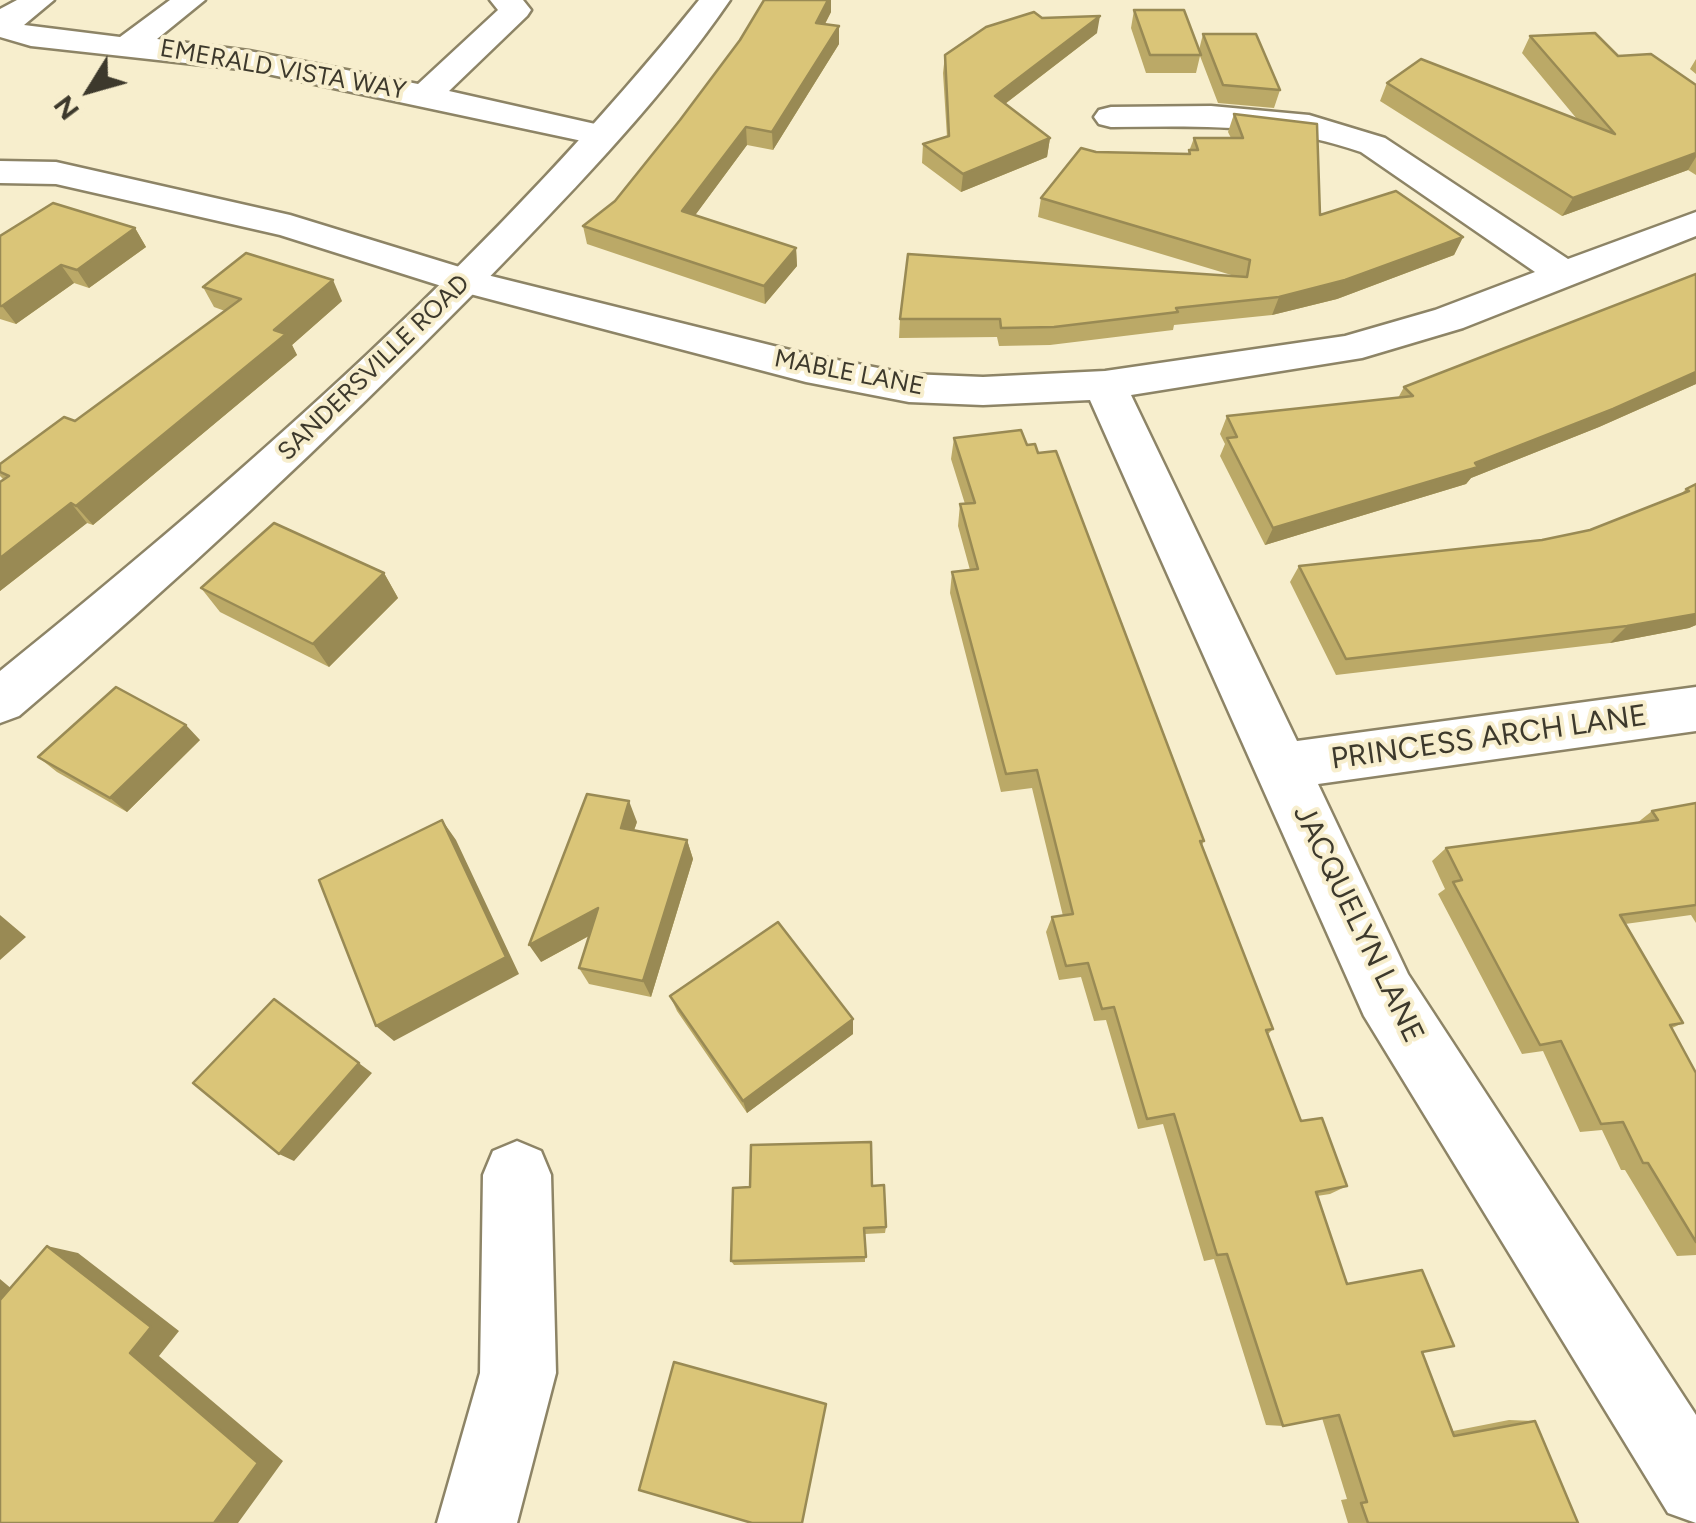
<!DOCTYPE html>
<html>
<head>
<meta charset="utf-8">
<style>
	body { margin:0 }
	#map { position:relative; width:1696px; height:1523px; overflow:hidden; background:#f7eecd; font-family:Figtree,sans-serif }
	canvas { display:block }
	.north { position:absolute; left:40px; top:40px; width:100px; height:100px; -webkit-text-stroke:8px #f7eecd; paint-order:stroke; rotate:233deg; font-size:28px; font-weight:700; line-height:40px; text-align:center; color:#3d392c }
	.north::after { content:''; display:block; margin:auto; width:35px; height:45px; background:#3d392c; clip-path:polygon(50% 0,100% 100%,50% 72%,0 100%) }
</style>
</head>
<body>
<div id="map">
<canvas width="1696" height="1523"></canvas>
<div class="north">N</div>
</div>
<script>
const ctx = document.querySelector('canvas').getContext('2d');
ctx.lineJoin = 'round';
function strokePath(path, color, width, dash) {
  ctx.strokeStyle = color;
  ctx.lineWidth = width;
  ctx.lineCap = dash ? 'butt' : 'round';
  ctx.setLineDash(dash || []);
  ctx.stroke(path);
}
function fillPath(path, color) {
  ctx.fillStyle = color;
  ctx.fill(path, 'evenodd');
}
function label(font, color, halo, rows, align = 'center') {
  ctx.font = font + ' Figtree,sans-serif';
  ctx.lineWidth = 8;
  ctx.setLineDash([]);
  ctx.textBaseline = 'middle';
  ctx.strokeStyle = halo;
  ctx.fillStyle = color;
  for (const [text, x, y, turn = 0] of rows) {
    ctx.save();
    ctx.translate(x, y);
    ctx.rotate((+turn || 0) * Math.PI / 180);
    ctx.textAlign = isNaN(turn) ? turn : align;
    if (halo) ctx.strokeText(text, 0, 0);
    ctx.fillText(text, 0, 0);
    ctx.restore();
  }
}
const minor = new Path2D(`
	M17,0h37l-30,25 96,12 50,-37h35l-48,39 92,12 169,33 80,-74 -8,-10h33l8,10 -4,6 -78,75 164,37 5,7 -5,7 -12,3 -352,-75 -218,-24 -31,-9v-28z
	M1211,106l98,9 76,23 183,121 128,-47v24l-233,92 -101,30 -231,37 166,346 399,-54v44l-378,53 90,190 288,441v108l-28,-10 -304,-497 -274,-616 -107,5 -74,-3 -103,-20 -355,-93 -171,-54 -224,-51 -56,-1v-22l56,1 234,53 189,58 327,81 103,20 74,3 122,-6 240,-35 90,-26 100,-38 -174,-120c-82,-29 -165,-26 -250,-25l-12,-3 -5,-7 5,-7 12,-3z
	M517,1141l24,10 10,24 5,198 -39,150h-80l43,-150 3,-198 10,-24z`);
const tertiary = new Path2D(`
	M699,0h31c-73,106 -166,200 -255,292 -146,148 -298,290 -456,424l-19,7v-52c251,-202 497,-420 699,-671z`);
strokePath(minor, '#8d8466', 5);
strokePath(tertiary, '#8d8466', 5);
fillPath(minor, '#fff');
fillPath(tertiary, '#fff');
fillPath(new Path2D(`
	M764,0h67v12l-6,12 14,2v18l-66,106 -26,-5 -52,70 101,33 1,18 -32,38 -178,-60 -4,-18 32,-25 65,-81 60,-80z
	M1134,10l65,40 4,-16 77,56 -6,18 -56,-5 -18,-47 -4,17h-50l-15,-45z
	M1042,18l55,15 -92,71 45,34 -3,19 -86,35 -39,-29 1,-19 24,-7 -4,-64 2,-18z
	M1530,36l88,20 78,29v90l-8,-5 -126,46 -182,-115 7,-18 190,36 -55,-66z
	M1696,59v15l-6,-5z
	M1234,114l86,101 143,22 -9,18 -117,44 -65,16 -98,10 -1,5 -123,15 -51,1 -2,-9 -98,1 1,-19 338,-42 -200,-60 3,-19 55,-46 92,2 6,-16h37l-3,-6z
	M135,228l11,19 -57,41 -15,-5 -58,41 -16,-5v-83z
	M1696,274v110l-97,43 -128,51 -5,6 -201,61 -45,-89 5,-12 -5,-10 7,-18 171,-18 6,-11z
	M203,287l139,14 -50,44 5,10 -204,170 -6,-2 -87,68v-109l4,-2 -4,-4v-12l75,-43 150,-110 -11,-4z
	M954,438l73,7 177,396 -2,4 71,184 -5,5 33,87 46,65 -17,8 -13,2 30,88 75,68 31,79 56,-11 26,1 43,102h-230l-7,-23 6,-1 -25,-81 -39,8 -17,-1 -52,-166 -10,2 -41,-137 -25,5 -32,-109 -12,1 -13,-44 -22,3 -13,-48 6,-15 11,-1 -31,-128 -31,4 -51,-199 2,-21 18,-2 -12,-44 2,-22h5l-14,-45z
	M1696,484v141l-7,3 -79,15 -274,32 -46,-93 9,-16 243,-26 48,-10 91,-36 5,-5z
	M384,573l14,25 -69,69 -109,-55 -19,-24z
	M200,740l-73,72 -70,-40 -19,-15z
	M1696,803v120l-5,-8 -66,9 58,99 -11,5 24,45v182l-19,1 -52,-86h-4l-19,-40 -22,2 -37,-81 -21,3 -84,-160 7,-5 -13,-28 14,-13 191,-25 15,-12z
	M637,822l-3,8 53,10 6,19 -42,138 -62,-13 -10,-16 10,-32 -48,26z
	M670,996l183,23v15l-106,79 -70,-102z
	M872,1186l14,41 -1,6 -20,1v28l-131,3 -3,-4z`), '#bba967');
fillPath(new Path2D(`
	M828,0h3v12l-15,29v-18z
	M1100,16l-3,17 -104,80 2,-17z
	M839,26v18l-66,106 -1,-18z
	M746,127l1,18 -62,84 -3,-18z
	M1050,138l-3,19 -86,35 2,-18z
	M1696,153v4l-8,13 -126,46 11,-18z
	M135,228l11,19 -57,41 -12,-18z
	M1463,237l-9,18 -117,44 -65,16 7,-18z
	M796,248l1,18 -32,38 -1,-18z
	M61,265l13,18 -58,41 -14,-18z
	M333,280l9,21 -50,44 5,10 -204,170 -17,-19 198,-176z
	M1696,372v12l-97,43 -128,51 -5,6 -201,61 8,-17 202,-65z
	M71,503l16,20 -87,68v-33z
	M384,573l14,25 -69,69 -16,-23z
	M1696,614v11l-7,3 -79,15 17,-17z
	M186,725l14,15 -73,72 -17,-14z
	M629,801l8,21 -9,25 -7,-19z
	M442,820l14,20 63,134 -125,67 -18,-15z
	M687,840l6,19 -42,138 -8,-16z
	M598,908l9,18 -66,36 -12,-17z
	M0,915l26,22 -26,23z
	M274,999l98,74 -78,88 -15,-7z
	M853,1019v15l-106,79 -4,-12z
	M47,1246l31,7 101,78 -20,25 124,105 -45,62h-24l-84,-170z
	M0,1279l32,27 -32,-4z`), '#998a54');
const building = new Path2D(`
	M764,0h64l-12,23 23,3 -67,106 -26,-5 -64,84 114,37 -32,38 -181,-60 32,-25 65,-81 60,-80z
	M1134,10h50l17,45h-51z
	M1034,12l8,6 58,-2 -105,80 55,42 -87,36 -40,-30 26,-8 -4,-81 41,-28z
	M1595,33l23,23 33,-2 45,31v68l-123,45 -186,-115 34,-24 194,75 -85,-98z
	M1203,34h53l24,56 -57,-5z
	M1234,114l83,10 3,91 76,-24 67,46 -118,43 -66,17 -103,11 2,4 -124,15 -53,1 -1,-9h-100l8,-65 339,23 3,-17 -209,-62 40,-50 15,4 94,2 -1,-4h9l-4,-12h49z
	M53,203l82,25 -58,42 -16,-5 -59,41h-2v-70z
	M246,253l87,27 -59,50 12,4 -210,172 -5,-3 -71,55v-76l9,-6 -9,-4v-8l64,-47 11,4 166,-122 -38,-12z
	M1696,274v98l-83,37 -138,54 3,4 -205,61 -46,-90 10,-1 -10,-21 186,-20 -9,-9z
	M1021,430l6,15 8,-1 3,9 18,-2 148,390h-4l73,188 -7,1 35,91 21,-3 25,68 -31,6 31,92 75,-14 32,76 -32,6 32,84 81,-15 43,102h-210l-7,-20 6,-1 -28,-87 -56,11 -56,-172 -10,1 -43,-141 -27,5 -33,-112 -12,2 -14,-46 -22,3 -14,-49 21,-3 -36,-144 -31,4 -54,-202 26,-3 -18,-65 15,-1 -21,-65z
	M1696,484v130l-69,12 -281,33 -47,-93 243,-26 48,-10 99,-39 -3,-2z
	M274,523l110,50 -71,71 -112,-56z
	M116,687l70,38 -76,73 -72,-41z
	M587,794l42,7 -8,27 66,12 -44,141 -64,-13 19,-60 -69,37z
	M1696,803v102l-76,10 63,108 -13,2 26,48v169l-48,-79h-5l-20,-41 -22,2 -40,-83 -21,4 -87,-163 9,-2 -16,-32 212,-28 -6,-9z
	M442,820l64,137 -130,69 -57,-146z
	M778,922l75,97 -110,82 -73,-105z
	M274,999l85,64 -80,91 -86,-71z
	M871,1142l1,44 12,-1 2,42 -22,1 2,29 -135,4 2,-73 17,-1 1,-42z
	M47,1246l104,81 -21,26 128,110 -44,60h-214v-223z
	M674,1362l152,42 -24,119h-50l-113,-33z`);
fillPath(building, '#dac578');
strokePath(building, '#998a54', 2.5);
label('25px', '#3d392c', '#f7eecd', [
	["EMERALD VISTA WAY",283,70,10],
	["SANDERSVILLE ROAD",374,368,-44],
	["MABLE LANE",849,373,11]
]);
label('30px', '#3d392c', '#f7eecd', [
	["PRINCESS ARCH LANE",1489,738,-8],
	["JACQUELYN LANE",1358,924,64]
]);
</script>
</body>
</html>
